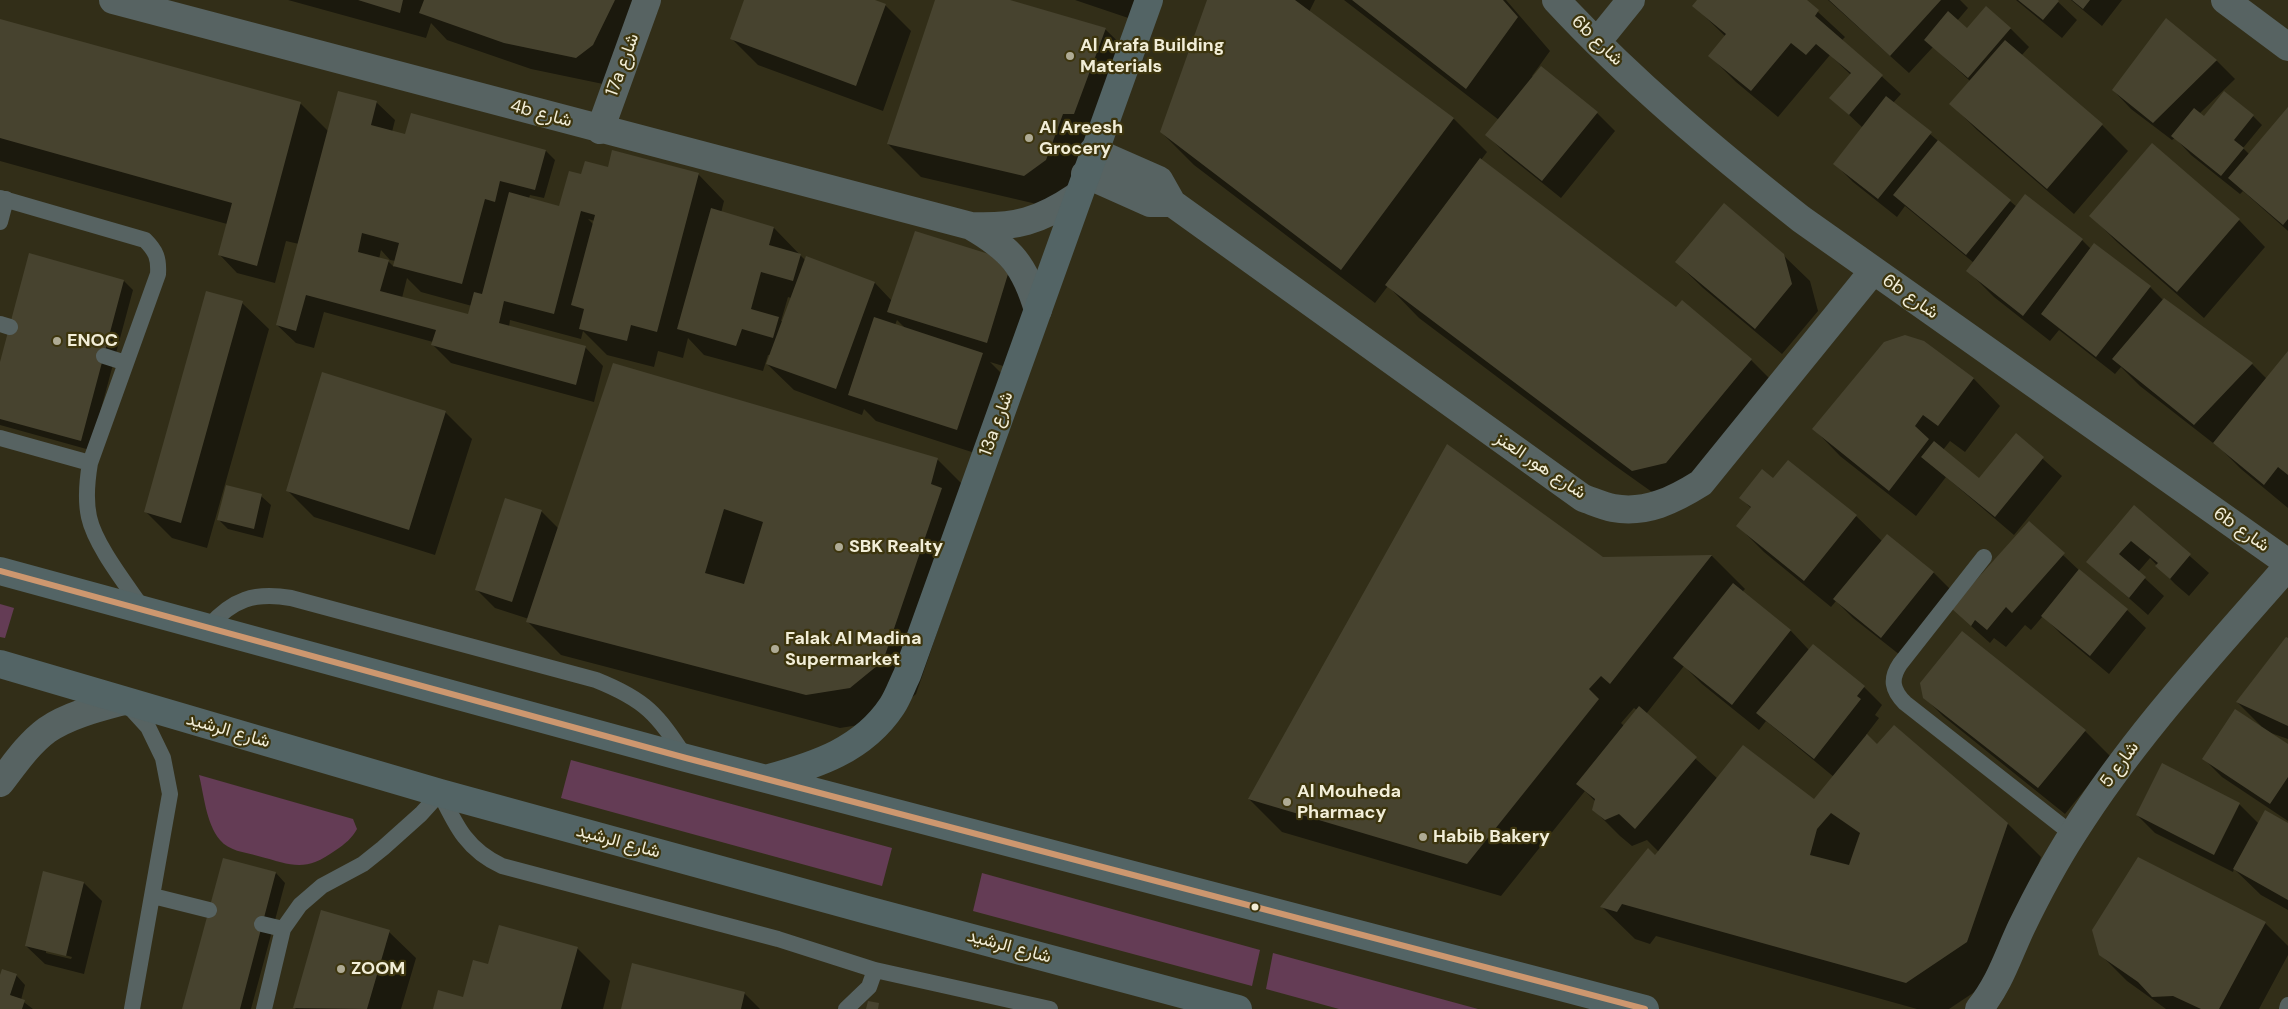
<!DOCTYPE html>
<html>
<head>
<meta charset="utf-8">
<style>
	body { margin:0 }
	canvas { display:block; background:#322e18 }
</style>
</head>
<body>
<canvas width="2288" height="1009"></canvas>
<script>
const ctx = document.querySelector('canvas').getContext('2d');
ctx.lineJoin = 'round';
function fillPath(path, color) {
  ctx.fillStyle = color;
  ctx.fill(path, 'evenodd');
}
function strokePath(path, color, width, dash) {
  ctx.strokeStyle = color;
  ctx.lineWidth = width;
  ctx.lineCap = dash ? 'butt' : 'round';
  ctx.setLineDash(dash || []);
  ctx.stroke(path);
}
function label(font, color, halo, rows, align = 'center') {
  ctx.font = font + ' "DM Sans",Vazirmatn,sans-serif';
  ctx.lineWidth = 4.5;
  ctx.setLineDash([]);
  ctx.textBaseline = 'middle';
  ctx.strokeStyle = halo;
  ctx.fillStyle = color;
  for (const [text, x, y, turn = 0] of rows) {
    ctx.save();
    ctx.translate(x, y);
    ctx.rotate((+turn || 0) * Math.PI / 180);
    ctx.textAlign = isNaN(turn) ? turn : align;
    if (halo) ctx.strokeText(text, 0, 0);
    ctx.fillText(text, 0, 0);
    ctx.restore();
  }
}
fillPath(new Path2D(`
	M0,604l14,4 -9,30 -5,-1z
	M571,760l321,88 -10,38 -321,-88z
	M199,775l154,44 4,10c-5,9 -12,15 -21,21 -32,23 -43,15 -78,6 -14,-4 -29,-5 -38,-16 -14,-17 -16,-45 -21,-65z
	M982,873l278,77 -8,36 -279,-75z
	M1273,953l205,56h-139l-73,-20z`), '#643c55');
fillPath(new Path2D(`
	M288,0h364l-49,84 -72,-15 -84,-29 -16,-17 -5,15z
	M746,0h125l14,5 26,26 -28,80 -125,-46 -26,-26z
	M936,0h70l99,29 34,33 -81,147 -137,-32 -33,-33z
	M1075,0h83l-9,25z
	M1208,0h107l-6,12 145,107 33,33 -6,8 194,148 76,52 26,26 -84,103 -34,8 -45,-32 -195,-147 -31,-32 -13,17 -181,-138 -33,-33z
	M1344,0h162l44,51 -18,25 65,37 18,18 -54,67 -56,-45 -18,-18 12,-15z
	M1699,0h106l40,37 -3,3 59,54 -8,9 124,104 65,33 9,9 59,38 13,13 89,64 15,15 21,-25v154l-47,-39 -19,-19 -82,-64 -19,-19 -6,7 -56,-44 -9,11 -56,-44 -26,-26 6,-8 -69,-57 -8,11 -44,-35 -19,-19 29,-35 -32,-30 20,-23 -21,-20 -52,62 -42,-35 -26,-26 16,-19 -32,-31z
	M1828,0h132l8,8 -11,13 10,9 44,-1 18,18 -8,9 81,69 26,26 -54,63 -97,-84 -26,-26 19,-23 -37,-34 -24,26z
	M2016,0h40l21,20 -15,18z
	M2071,0h51l-20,26z
	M0,20l301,84 28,28 47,-30 19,18 -3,12 14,3 140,16 9,9 -11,38 -14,-3 -1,3 31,9 22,-31 27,-8 89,6 26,27 -3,12 53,15 31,32 70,23 17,18 99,-45 43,45 -21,68 -23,-7 18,18 -24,76 -108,-35 -12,-12 -2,6 -68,-25 -27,-26 4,-9h-3l-5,16 -59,-16 -16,-17 -5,20 -25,-7 -4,16 -47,-12 -24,-24 -2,8 -71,-19 -1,7 76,20 18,19 -9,36 -143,-39 -18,-18v-3l-109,-30 -10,36 -18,-5 -19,-18 22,-81 -13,-3 -11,42 -38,-10 -18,-19 8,-30 -227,-63zM588,219l7,2 -1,4zM381,250l9,10 6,1 -2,6 -6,-6 -9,-2zM407,278l14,14 51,14 1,11 -71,-19zM788,297l3,1 -8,23h-2zM897,320l8,8 -10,-3z
	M2166,20l51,41 18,18 -36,35 10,8 15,-29 29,23 9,9 -19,23 6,6 39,-45v122l-45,-40 -3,3 -49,-39 -16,-17 -3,2 -41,-31 -18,-19z
	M2152,145l87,75 26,27 -61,71 -87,-76 -26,-26z
	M1783,255l27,26 8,30 -36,43 -79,-66 -27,-26z
	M124,281l9,9 -43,160 -90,-25v-59z
	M242,303l27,26 -62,219 -35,-10 -26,-26z
	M1923,343l51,36 26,27 -35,46 -15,-11 -7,9 36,29 37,-44 46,41 -48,59 -68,-58 -30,39 -76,-60 -26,-27z
	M614,364l324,96 33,33 4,29 -59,172 -32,27 -44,7 -279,-73 -33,-33 1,-3 -34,-11 -18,-18 64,-79 18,18z
	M445,412l27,27 -37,116 -121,-38 -27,-27z
	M1788,462l68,54 26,25 5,-6 47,38 18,18 -52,64 -47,-37 -17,-17 -5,6 -67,-55 -26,-26 13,-18 -10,-10 33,-18z
	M261,496l10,9 -8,33 -35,-9 -9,-9z
	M2134,507l75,66 -20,23 -14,-12 -25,-26 -12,14 26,24 -16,19 -60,-53z
	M2029,523l53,50 45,37 19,18 -37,46 -48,-40 -18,-18 -12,14 -6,-5 -19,22 -12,-9 -4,5 -19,-17z
	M1712,556l33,33 -3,3 49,39 18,19 55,37 18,18 -7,10 4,3 -13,17 11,10 131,79 33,33 -41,118 -51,34h-32l-261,-73 -6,8 -15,-5 -33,-32 57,-55 -12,-12 -15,6 -12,-10 -27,-27 3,-7 -11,-11 -84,105 -219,-64 -33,-33 354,-241zM1684,666l18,18 57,46 7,-9 68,56 -20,24 -96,-22 -72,-65zM1634,708l3,2 -13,16 -3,-3z
	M2288,640v99l-20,-7 20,13v76l-66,-44 -18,-18 57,-33 -24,-24z
	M1924,697l161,34 26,26 -46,57 -122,-98z
	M2239,804l20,20h29v86l-27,-15 -27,-26 -1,3 -78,-39 -18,-18z
	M276,873l9,10 -34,126h-68z
	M84,883l18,18 -18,73 -39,-10 -19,-18zM46,950l26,7 -1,2 -25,-6z
	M2265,923l23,23v9l-29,54h-93l-39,-28 -27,-27z
	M389,932l27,26 -15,51h-105l-2,-2z
	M577,948l33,33 -7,28h-169l30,-10 25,-33z
	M16,975l9,10 -4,15 12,9h-33v-30z
	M744,993l16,16h-138z`), '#0007');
fillPath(new Path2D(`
	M358,0h45l-3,13z
	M424,0h191l-22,45 -17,13 -72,-15 -85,-30z
	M744,0h131l11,4 -30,82 -126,-47z
	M935,0h75l96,28 -32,86h-11l-17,46 -22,16 -137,-32z
	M1207,0h88l159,118 -113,152 -181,-138z
	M1352,0h151l15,17 -52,72z
	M1697,0h110l12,10 -4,6 68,59 -34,40 -20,-17 22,-25 -35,-29 -10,11 -15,-12 -40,48 -43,-35 18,-22 -34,-28z
	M1829,0h112l-51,56z
	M2018,0h40l1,1 -16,19z
	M2072,0h18l-7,9z
	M1986,6l25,22 -43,50 -44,-38 24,-29 19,17z
	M2166,18l51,42 -64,63 -41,-33z
	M0,19l301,83 -44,164 -39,-11 14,-52 -232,-65z
	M2005,40l98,84 -56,65 -98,-85z
	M1541,66l57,46 -56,69 -57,-46z
	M338,91l39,10 -6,24 34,9 6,-21 135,37 -11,40 -35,-9 -5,21 -10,-3 -23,85 -69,-18 6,-23 -37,-10 -4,19 31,8 -9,31 88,23 6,-22 8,2 27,-102 50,14 10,-35 12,3 4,-13 23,6 4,-17 87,23 -42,159 -26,-7 -4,16 -48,-12 5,-20 -13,-4 24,-90 -14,-4 -27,103 -50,-13 -5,22 87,23 -10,39 -145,-40 5,-15 -130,-35 -10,36 -20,-6z
	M2224,91l30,24 -20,25 10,8 -23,28 -50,-40 23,-28 10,8z
	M1886,96l46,36 -54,67 -45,-35z
	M2288,107v112l-5,6 -55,-47z
	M1938,140l73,60 -45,55 -73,-60z
	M2152,143l88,76 -63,73 -88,-76z
	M1480,158l196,149 6,-7 70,59 -86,104 -34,8 -247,-186z
	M2025,194l58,45 -60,77 -57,-45z
	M1724,203l60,51 8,30 -37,45 -80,-67z
	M711,208l63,19 -5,18 32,9 -8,27 -32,-9 -10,37 28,8 -6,21 -31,-9 -6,17 -59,-17z
	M915,231l77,24 16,19 -21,69 -100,-31z
	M2094,243l57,43 -55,71 -55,-43z
	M29,253l95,27 -43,161 -81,-22v-57z
	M806,256l69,26 -39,107 -70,-25z
	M206,291l37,10 -62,222 -37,-11z
	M2164,298l89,65 -59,62 -82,-66z
	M874,317l109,36 -26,77 -109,-35z
	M1905,335l19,6 50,37 -36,48 -15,-11 -8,11 14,13 -40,52 -77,-62 72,-87z
	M2288,351v124l-10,-8 -14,18 -51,-42z
	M613,363l325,95 -7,26 11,4 -59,173 -33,27 -44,7 -280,-73zM724,509l39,13 -19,62 -39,-11z
	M322,372l124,39 -37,119 -123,-39z
	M2016,433l28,24 -49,60 -74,-60 13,-16 45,37z
	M1447,444l156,113 109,-2 -102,129 -9,-8 -12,13 10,10 -132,165 -219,-65z
	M1788,460l69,55 -53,66 -68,-55 15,-19 -12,-9 23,-29 11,9z
	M226,485l36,9 -8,35 -37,-9z
	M505,498l37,12 -30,92 -37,-12z
	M2134,505l57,49 -21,25 -15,-13 3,-3 -27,-22 -12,13 27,23 -17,21 -43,-36z
	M2029,521l36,32 -53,60 -6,-6 -19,23 -12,-10 -4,6 -20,-18z
	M1887,534l47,38 -53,66 -48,-39z
	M2079,569l49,40 -38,47 -49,-40z
	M1733,583l58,47 -59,75 -59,-47z
	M1962,631l124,99 -48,58 -115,-90 -3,-15z
	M2286,637l2,1v88l-52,-24z
	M1813,644l52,42 -8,10 4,3 -47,60 -58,-46z
	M1639,706l58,51 -62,72 -16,-15 -14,6 -13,-10 3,-11 -19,-15z
	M2235,709l53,35v33l-18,27 -68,-45z
	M1894,725l114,98 -41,119 -61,41 -284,-79 -5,8 -17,-5 48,-59 7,7 88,-110 71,54 53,-65 10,10zM1831,813l29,20 -11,32 -39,-10 7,-26z
	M2162,763l78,40 -26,52 -78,-40z
	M2265,810l23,13v77l-55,-31z
	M2138,857l128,65 -47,87h-18l-28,-13 -21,1 -14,-15 -39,-27 -7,-25z
	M223,858l53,14 -36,137h-58z
	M43,871l41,11 -18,74 -41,-10z
	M321,910l69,20 -23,79 -74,-1z
	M499,925l79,22 -17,62h-128l5,-19 25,7 10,-37 15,4z
	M632,963l113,29 -4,17h-120z
	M2,969l15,5 -7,21 15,5 -3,9h-22v-34z
	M868,1001l11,2 -1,6h-12z`), '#47432f');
strokePath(new Path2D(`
	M0,198l145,42c11,11 14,18 13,34l-68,189c-3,18 -5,36 -1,54 6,28 37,67 54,92
	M0,222l6,-23
	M0,324l10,3
	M104,356l22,7
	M0,438l90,25
	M1984,557l-84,107c-10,15 -8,26 5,39l167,131
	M208,627c25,-28 46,-35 83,-29l305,82c50,20 61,34 90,78
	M127,704l21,23 15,31 7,36 -38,215
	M153,896l56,14
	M262,924l21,5
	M264,1009l19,-80 17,-24 22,-19 41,-22 20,-16 38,-34 19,-21c16,33 27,57 62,73l276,73 97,31 175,39
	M846,1009l23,-22 6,-17
	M2287,1009l1,-4`), '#576362', 16);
strokePath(new Path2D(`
	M113,0l858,226c44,2 69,-5 106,-30
	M1556,0c74,80 159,151 245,219l487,344
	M2225,0l63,47
	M1597,42l34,-42
	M600,130l47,-130
	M1093,151l66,29 13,23 411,295c9,3 20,8 30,10 33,6 61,-8 88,-25l172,-212
	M1085,174l65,29h22
	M971,226c40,23 54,40 67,84
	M0,783c14,-18 28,-39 47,-53 22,-15 51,-22 77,-29
	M1979,1009c21,-26 28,-51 42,-81 16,-33 33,-65 53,-96 61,-97 139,-180 214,-266`), '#576362', 28);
strokePath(new Path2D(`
	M0,571l686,187 959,251
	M0,664l440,129 427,117 371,99
	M769,778c47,-13 94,-28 123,-72 6,-9 10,-21 15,-31l242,-675`), '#536465', 28);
strokePath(new Path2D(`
	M0,571l686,187 959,251`), '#cd976f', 6);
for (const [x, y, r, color] of [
	[1070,56,5,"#afab95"],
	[1029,138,5,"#afab95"],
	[57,341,5,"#afab95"],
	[839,547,5,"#afab95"],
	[775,649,5,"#afab95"],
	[1287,802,5,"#afab95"],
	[1423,837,5,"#afab95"],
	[1255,907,4.5,"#f2eed8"],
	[341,969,5,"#afab95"]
]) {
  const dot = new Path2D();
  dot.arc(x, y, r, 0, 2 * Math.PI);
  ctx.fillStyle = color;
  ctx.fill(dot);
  strokePath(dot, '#3d350e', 2);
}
label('18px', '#f2eed8', '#3d350e', [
	["6b شارع",1597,41,44],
	["17a شارع",623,65,-70],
	["4b شارع",541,114,15],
	["6b شارع",1910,297,35],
	["13a شارع",997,424,-70],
	["شارع هور العنز",1540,466,34],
	["6b شارع",2241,530,35],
	["شارع الرشيد",228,731,16],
	["شارع 5",2120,765,-54],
	["شارع الرشيد",618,842,15],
	["شارع الرشيد",1009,947,15]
]);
label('bold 18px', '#f2eed8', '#3d350e', [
	["Al Arafa Building",1080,46],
	["Materials",1080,67],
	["Al Areesh",1039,128],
	["Grocery",1039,149],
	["ENOC",67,341],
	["SBK Realty",849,547],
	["Falak Al Madina",785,639],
	["Supermarket",785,660],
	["Al Mouheda",1297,792],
	["Pharmacy",1297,813],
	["Habib Bakery",1433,837],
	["ZOOM",351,969]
], 'left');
</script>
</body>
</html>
